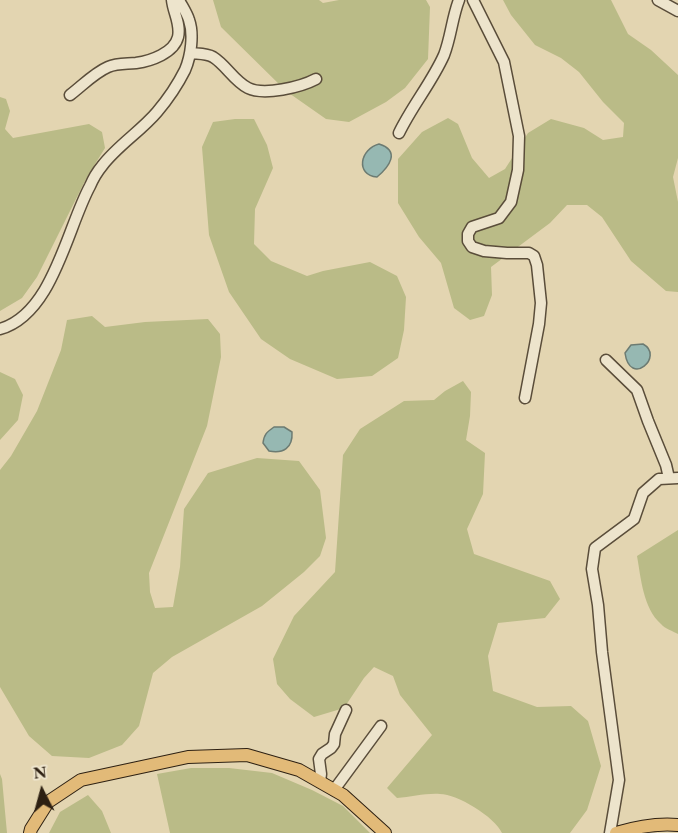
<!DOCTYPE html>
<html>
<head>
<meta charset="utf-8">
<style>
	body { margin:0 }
	#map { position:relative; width:678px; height:833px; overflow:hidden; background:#e3d5b1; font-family:"EB Garamond",serif }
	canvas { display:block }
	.north { position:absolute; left:12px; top:761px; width:60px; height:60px; -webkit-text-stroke:4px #ede4cc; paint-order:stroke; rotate:354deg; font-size:16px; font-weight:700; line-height:24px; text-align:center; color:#2d2012 }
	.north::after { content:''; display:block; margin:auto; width:21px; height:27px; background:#2d2012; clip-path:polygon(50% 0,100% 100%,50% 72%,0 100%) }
</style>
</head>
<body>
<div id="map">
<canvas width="678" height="833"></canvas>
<div class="north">N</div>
</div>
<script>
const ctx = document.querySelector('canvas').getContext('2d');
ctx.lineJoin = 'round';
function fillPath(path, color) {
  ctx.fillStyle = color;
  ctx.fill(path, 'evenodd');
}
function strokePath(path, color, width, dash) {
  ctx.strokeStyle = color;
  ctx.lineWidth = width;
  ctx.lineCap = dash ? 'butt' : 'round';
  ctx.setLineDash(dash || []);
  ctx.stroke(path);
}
fillPath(new Path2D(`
	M213,0h106l4,3 16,-3h87l4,7 -2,52 -23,29 -19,14 -37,20 -23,-3 -40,-28 -65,-64z
	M503,0h108l17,34 23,16 27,25v83l-5,19 5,25v90l-12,-1 -35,-30 -29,-44 -15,-12h-20l-17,18 -59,44 1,28 -8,21 -14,4 -16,-12 -13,-45 -22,-26 -21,-34v-44l24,-27 26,-14 10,6 14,34 17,20 16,-9 23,-36 23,-14 33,9 19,12 20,-3 1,-14 -21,-21 -24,-30 -18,-14 -26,-13 -24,-30z
	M0,97l6,2 4,12 -5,18 8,9 76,-14 13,8 3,16 -18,29 -50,100 -15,21 -22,13z
	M235,119h19l13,26 6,23 -18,41 -1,35 17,17 36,15 16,-5 47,-9 27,14 9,21 -2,33 -6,28 -26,18 -35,3 -47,-20 -29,-20 -32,-47 -20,-57 -7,-88 11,-25z
	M92,316l13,11 40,-5 63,-3 12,15 1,23 -14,69 -58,147 1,19 5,16 18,-1 7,-40 4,-58 24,-36 49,-15 42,3 21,29 6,48 -6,18 -16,16 -42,34 -90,51 -19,16 -14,53 -17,19 -33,13 -37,-2 -23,-20 -29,-49v-217l11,-14 26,-45 24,-61 6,-30z
	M0,372l15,7 8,16 -5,25 -18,20z
	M463,381l8,11 -1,24 -4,24 19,13 -2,41 -16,35 7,25 76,27 10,18 -15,19 -47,5 -10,33 5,35 44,16 34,-1 17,15 13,45 -14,44 -17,23h-68c-7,-16 -45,-39 -62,-39 -14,-1 -29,3 -43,4l-10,-10 45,-53 -32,-40 -7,-19 -19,-9 -10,11 -20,30 -30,9 -24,-18 -13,-15 -4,-25 21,-43 41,-44 8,-117 17,-26 44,-28 30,-1 11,-9z
	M678,530v104c-5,-3 -13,-5 -17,-10 -18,-16 -20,-46 -24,-68z
	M191,768h38l43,5 40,17 31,16 27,27h-200l-13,-59z
	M0,774l2,5 5,54h-7z
	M88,795l14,16 9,22h-62l11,-21z`), '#babb87');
const water = new Path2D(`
	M379,144c22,7 10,23 -2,33 -22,-2 -17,-28 2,-33z
	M643,344c22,12 -13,44 -18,9l6,-8z
	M274,427h10l8,5c1,16 -9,22 -23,19l-6,-8c1,-9 4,-11 11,-16z`);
fillPath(water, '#96b8b2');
strokePath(water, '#6c7b72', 1.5);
const minor = new Path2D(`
	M473,0l31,62 15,74 -1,34 -7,32 -12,16 -27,9 -4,7v7l4,6 12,4 23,2h22l5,3 3,9 4,38 -2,21 -14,74
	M658,0l20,11
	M190,53c7,1 16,0 23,4 13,8 21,24 35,31 16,8 53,-1 68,-9
	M70,95c12,-9 24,-22 38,-28 9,-4 18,-3 28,-4 15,-2 38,-10 42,-26 3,-13 -5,-25 -6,-37
	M399,133c13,-27 33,-51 45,-78 7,-18 8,-37 15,-55
	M0,329c53,-15 67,-101 90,-143 3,-7 7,-14 12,-20 15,-20 39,-35 55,-54 11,-13 21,-28 28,-42 6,-14 9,-36 4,-50 -2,-7 -7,-14 -10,-20
	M606,360l31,30 11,31 18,44 3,13
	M320,782l1,-8 -2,-15 3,-5 9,-6 3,-4 1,-10 11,-24
	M334,790l47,-64
	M610,833l9,-53 -17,-128 -4,-47 -6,-36 3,-21 39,-29 9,-26 16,-14 19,-1`);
const major = new Path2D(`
	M30,833l1,-4 17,-27 33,-22 107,-23 59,-2 52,15 44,25 42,38
	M616,833c20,-6 41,-10 62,-8`);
strokePath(minor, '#5a4d3a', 13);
strokePath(major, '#2d2012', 14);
strokePath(minor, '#ede4cc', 10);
strokePath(major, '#e2ba78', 12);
</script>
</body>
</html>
